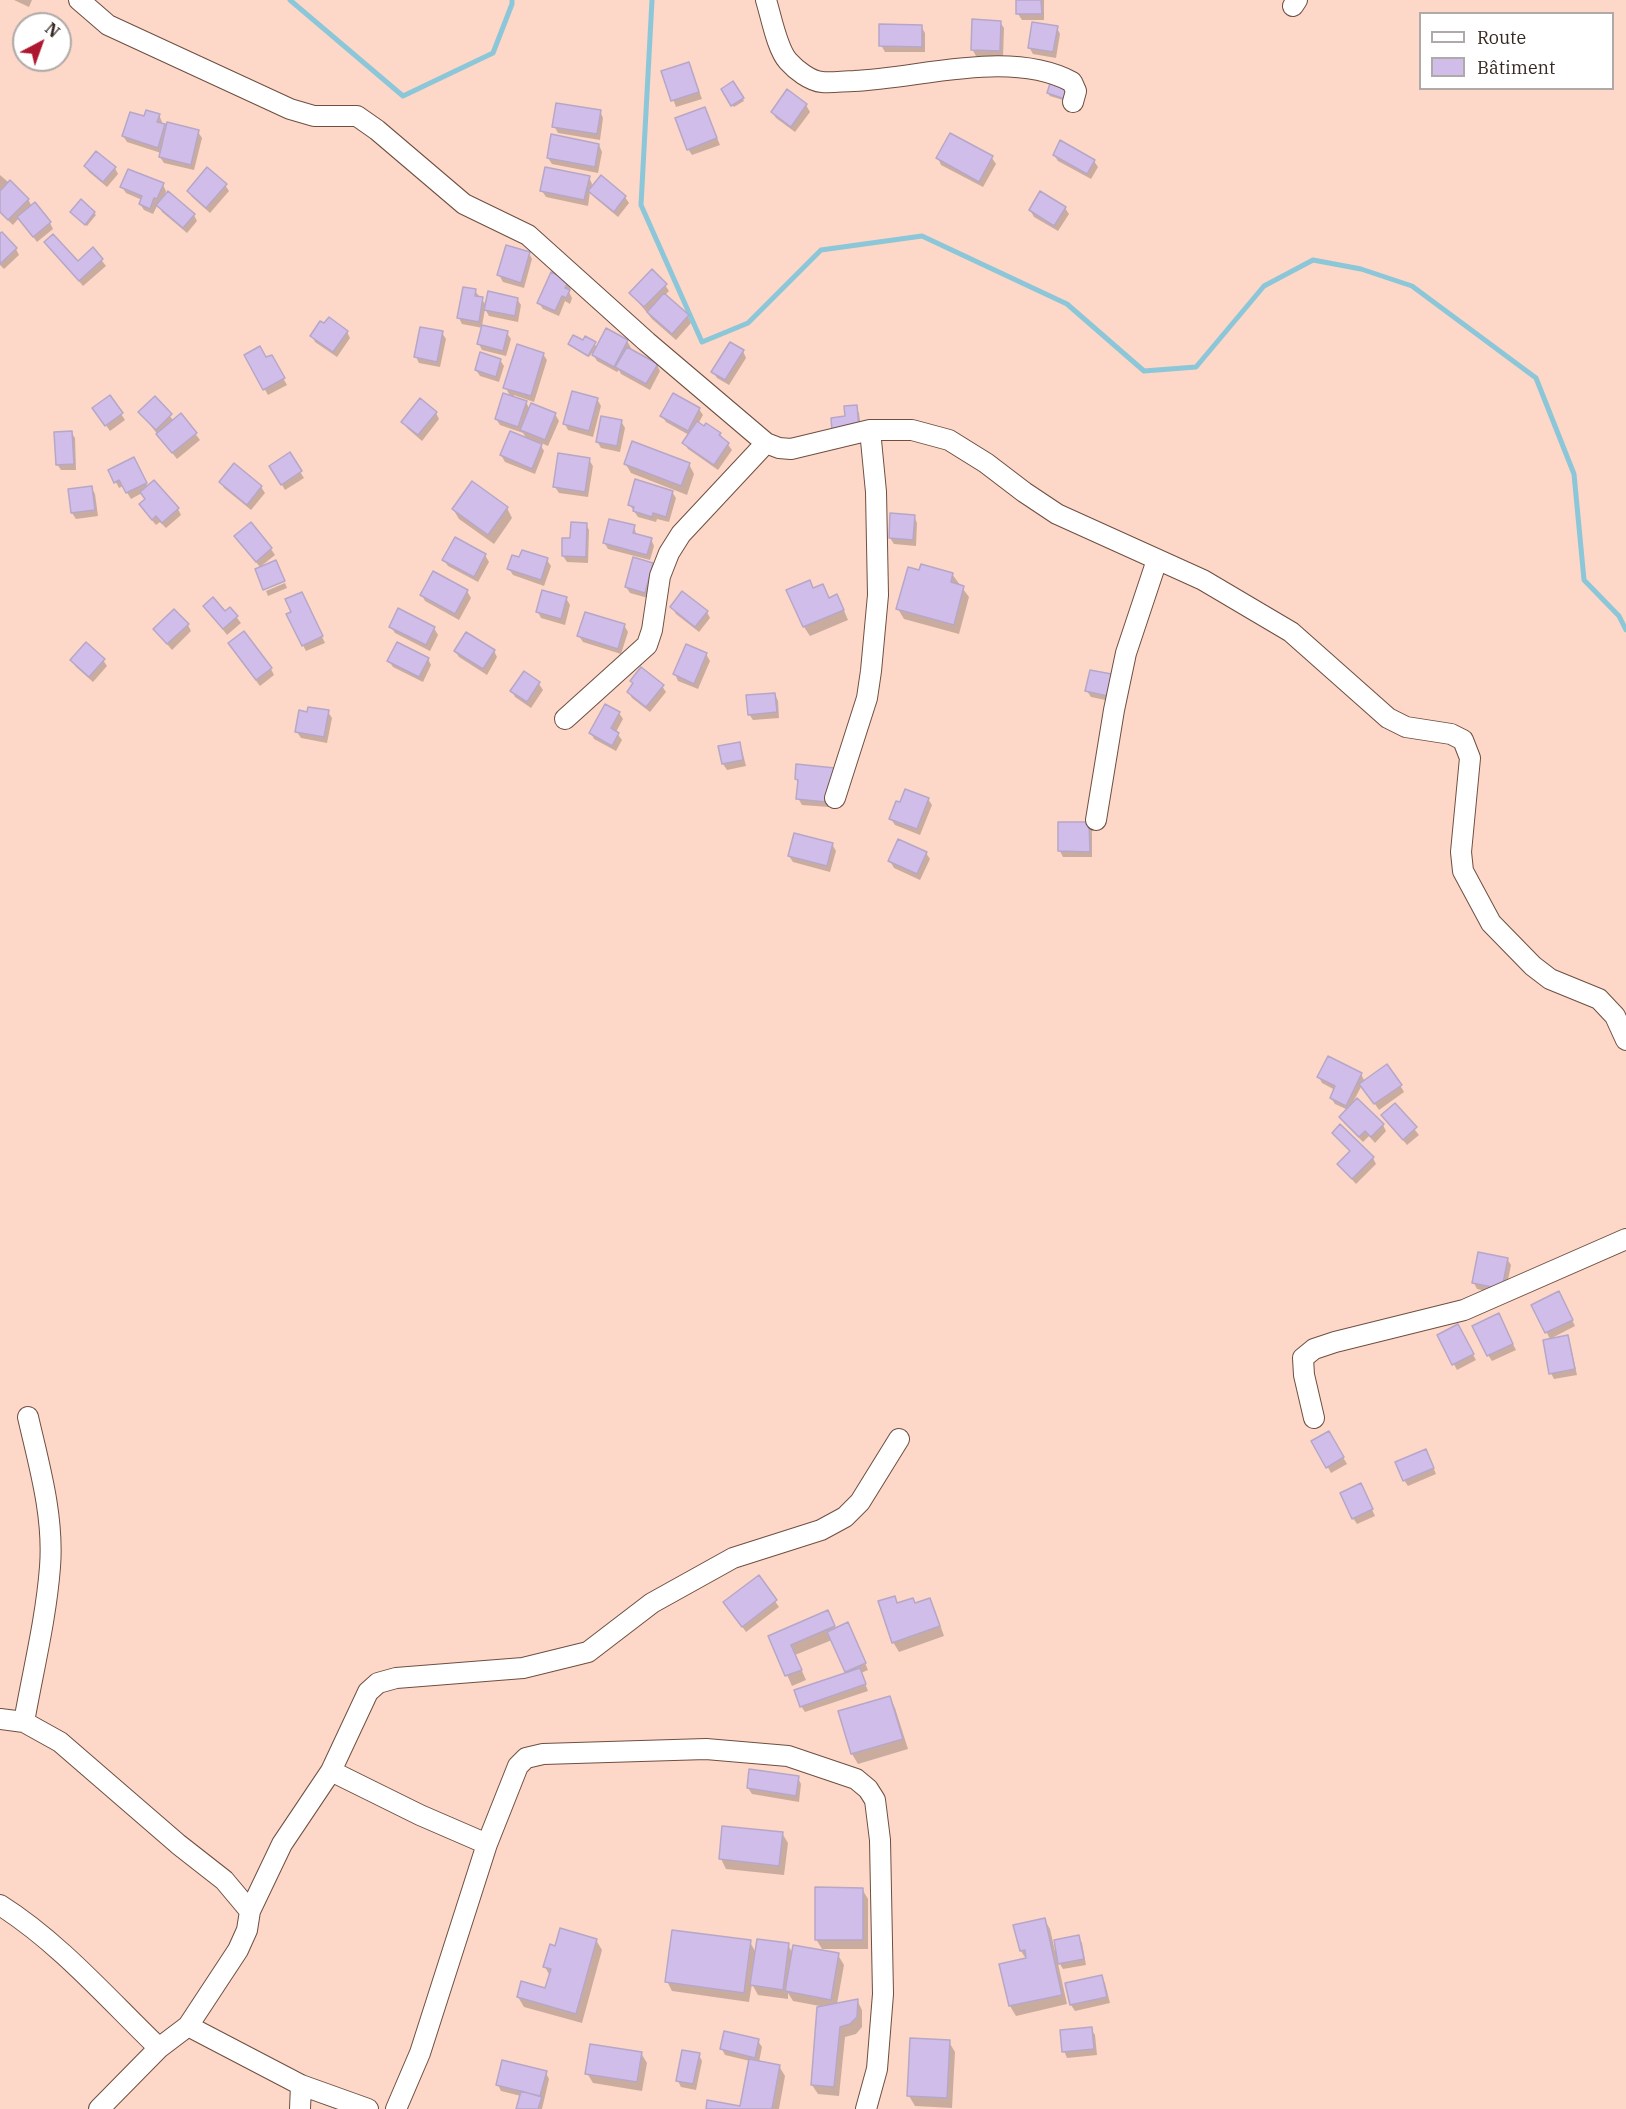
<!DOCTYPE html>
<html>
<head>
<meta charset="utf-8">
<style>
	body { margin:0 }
	#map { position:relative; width:1626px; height:2109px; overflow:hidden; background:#fdd7c7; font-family:"IBM Plex Serif",serif }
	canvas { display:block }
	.legend { position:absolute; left:1419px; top:12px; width:195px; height:78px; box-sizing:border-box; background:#fff; border:2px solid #afa9a7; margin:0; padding:8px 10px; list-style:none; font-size:18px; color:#362822 }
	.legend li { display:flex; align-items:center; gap:12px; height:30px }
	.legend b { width:30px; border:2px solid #afa9a7 }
	.north { position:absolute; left:12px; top:12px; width:60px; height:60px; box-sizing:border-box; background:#fff; border:2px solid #afa9a7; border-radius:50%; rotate:41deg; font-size:16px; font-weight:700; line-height:24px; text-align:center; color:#362822 }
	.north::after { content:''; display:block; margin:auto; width:21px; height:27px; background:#ad1830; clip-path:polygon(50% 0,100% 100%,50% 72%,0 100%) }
</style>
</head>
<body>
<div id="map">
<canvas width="1626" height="2109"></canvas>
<ul class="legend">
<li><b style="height:8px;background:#fff"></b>Route</li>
<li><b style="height:16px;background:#d1bdea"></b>Bâtiment</li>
</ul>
<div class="north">N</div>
</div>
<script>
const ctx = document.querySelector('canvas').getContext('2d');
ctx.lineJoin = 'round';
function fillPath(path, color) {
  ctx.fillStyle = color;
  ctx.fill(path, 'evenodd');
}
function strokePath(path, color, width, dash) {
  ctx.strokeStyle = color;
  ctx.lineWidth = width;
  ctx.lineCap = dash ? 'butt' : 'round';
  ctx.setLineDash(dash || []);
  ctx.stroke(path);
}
fillPath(new Path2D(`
	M14,0h18l-3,7z
	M1017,0h27v20h-22l-4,-6z
	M1000,22l4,6 -1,29 -27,-1 -4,-7z
	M921,26l4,7v19h-40l-4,-7z
	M1057,28l3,6 -4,24 -23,-4 -4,-7z
	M689,64l13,35 -26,8 -13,-35z
	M1052,82l14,19 -16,-5 -2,-3z
	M733,83l11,18 -10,6 -11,-17z
	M787,91l19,14 4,7 -15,20 -19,-14 -4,-6z
	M705,109l15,36 -28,10 -4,-6z
	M600,111l3,7 -3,22 -42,-7 -4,-7z
	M159,115l3,7 -1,3 6,5 31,2 4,6 -8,32 -30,-7 -4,-6 1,-4 -34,-11 -4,-6 22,-18z
	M599,145l3,7 -4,21 -46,-9 -4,-6z
	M1054,155l40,6 4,6 -7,12 -33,-18z
	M938,158h54l4,6 -13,23 -42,-22z
	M86,166l29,2 3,6 -11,13 -18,-15z
	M0,175l28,24 4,8 18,16 3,6 -16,13 -18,-24 -6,7 -13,-12z
	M589,177l3,7 -1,6 34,7 4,6 -11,14 -24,-20 -4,-5 -2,14 -42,-9 -4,-6z
	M163,185l3,6 -3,7 31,17 3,6 -10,12 -25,-21 -4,-8 -5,10 -9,-4 -4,-6 2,-4 -16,-7 -4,-6z
	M225,185l4,6 -19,22 -18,-16 -4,-6z
	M1065,208l4,6 -11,17 -24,-14 -4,-7z
	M72,213h22l2,2 -9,11z
	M0,235l16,14 3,6 -15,14 -4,-4z
	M46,242l32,21 15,-14 13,17 -23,20z
	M529,253l3,6 -8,29 -21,-6 -4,-7z
	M568,281l3,7 -2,4 3,6 -2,6 -5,-3 -6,15 -16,-7 -4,-6z
	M665,285l4,6 -5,5 24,20 3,7 -15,17 -24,-21 -21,-26z
	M475,291l12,15 30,-7 4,6 -3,17 -29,-6 -4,-7 -3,17 25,7 4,6 -5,17 -24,-6 -3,-6 4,-16 -21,-4 -3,-6z
	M325,325l22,7 3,6 -13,19 -22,-15 -3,-6z
	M442,333l4,6 -6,28 -21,-4 -3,-6z
	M627,341l4,7 -2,2 28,15 3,6 -10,19 -29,-16 -2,-4 -2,2 -20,-11 -5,-8 -3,4 -19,-13 24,-1 3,5z
	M743,351l3,7 -17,27 -12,-7 -4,-6z
	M543,354l4,6 -13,42 -20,-7v3l12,4 4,8 25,4 4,7 -11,25 -9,-4 5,9 -9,23 -30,-12 -4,-7 26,-16 -4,-6 -23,-8 -4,-6 15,-22 -6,-10z
	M246,356l20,3 5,-2 16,28 -19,10z
	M500,360l4,6 -5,16 -19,-6 -4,-6z
	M110,397l15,23 -15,11 -12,-17z
	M155,399l19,22 7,-6 19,25 -23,19 -37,-47z
	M597,399l4,7 -8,31 -25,-7 -3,-6z
	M856,407l3,6 3,22 -15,-18z
	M699,409l4,6 -5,9 22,10 12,16 -14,20 -30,-21 -4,-6 5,-8 -23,-13 -4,-6z
	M436,413l3,6 -17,22 -15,-13 -4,-6z
	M621,421l4,7 -5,24 -19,-4 -4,-7z
	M71,432l4,6 1,32h-15l-4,-6z
	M289,454l15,24 -19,12 -14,-24z
	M133,459l15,28 30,22 3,6 -15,13 -6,-6 -4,3 -12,-14 -3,-6 5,-5 -4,-7 -11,6 -8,-13 -4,2 -9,-17z
	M589,460l4,6 -5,31 -29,-4 -4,-6z
	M625,463l64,1 5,10 -7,21 -56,-22z
	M234,465l27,22 4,6 -14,17 -27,-22 -3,-6z
	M91,487l4,7 3,22 -22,3 -4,-6z
	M672,492l4,6 -7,24 -12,-3 -1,3 -18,-5 -9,-13z
	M507,508l5,10 -18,26 -35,-25 -6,-10z
	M914,516l3,7 -1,23 -22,-2 -4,-6z
	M586,524l3,6 -1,33 -21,-1 -4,-6 9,-16z
	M634,527l3,9 14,3 3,7 -4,14 -42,-11 -4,-7z
	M455,539l30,16 4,7 -11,20 -30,-16 -4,-6z
	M240,543l31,6 4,6 -15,12z
	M547,560l4,6 -7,20 -31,-11 -4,-6z
	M652,564l4,6 -8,28 -18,-5 -4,-6z
	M434,573l33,18 4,7 -12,22 -34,-19 -3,-6z
	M952,574l17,23 -10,37 -55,-15 -6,-10z
	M285,583l2,5 -19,8 -2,-5z
	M823,586l7,13 12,7 6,14 -38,16 -6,-9 10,-37z
	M566,598l4,7 -5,20 -24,-7 -3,-6z
	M305,600l20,43 -19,8 -3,-6z
	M205,606l20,7 5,-4 11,14 -14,12z
	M672,607l35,5 3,6 -11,14 -23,-18z
	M188,625l3,6 -19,19 -17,-20z
	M624,625l4,7 -7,22 -38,-12 -4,-6z
	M391,627l43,1 4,7 -8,16 -35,-18z
	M233,650l38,19 3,6 -14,11z
	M455,651h39l3,6 -10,18 -28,-18z
	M706,654l4,7 -12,28 -20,-8 -3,-7z
	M428,659l3,6 -8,17 -30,-15 -4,-6z
	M103,660l4,6 -14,16 -17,-15 -4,-6z
	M1091,672l24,30 -24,-5 -4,-6z
	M524,673l15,11 4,6 -12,18 -16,-11 -3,-6z
	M662,686l4,6 -16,20 -18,-14 -3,-6z
	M775,694l3,7 1,17 -26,2 -4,-6z
	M328,712l4,6 -5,25 -26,-5 -4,-6 12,-19z
	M619,713l4,6 -7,13 6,8 -6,11 -22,-12 -3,-6z
	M739,744l3,6 4,16 -19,4 -4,-6 -3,-16z
	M797,766l38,32 -5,-1 -1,10 -27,-2 -4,-7 1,-14 -3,-5z
	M928,799l4,6 -12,30 -25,-10 -4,-6z
	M1089,824l3,6v27h-29l-3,-6z
	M832,844l4,7 -6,21 -37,-10 -4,-6z
	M926,853l4,6 -10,21 -26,-12 -4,-7z
	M1361,1074l4,8 35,3 4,7 -25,18 -17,-25 -10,19 31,21 3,6 -11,12 -6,-7 -6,6 -19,-19 -3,-6 7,-7 -13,-6 -4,-6 4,-8 -13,-7 -3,-6z
	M1395,1105l24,30 -12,10 -24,-29z
	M1334,1133l39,25 3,6 -20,20 -17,-19 12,-13z
	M1507,1259l4,6 -6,30 -28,-6 -3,-6z
	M1562,1299l13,27 -25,13 -17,-34z
	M1501,1321l15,29 -24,11 -4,-6z
	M1457,1326l19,34 -19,10 -18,-34z
	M1567,1337l3,6 7,32 -23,4 -3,-6z
	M1329,1433l18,31 -16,9 -18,-32z
	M1429,1457l7,17 -28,12 -4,-6z
	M1364,1492l11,24 -18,8 -4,-6z
	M758,1577l21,30 -33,25 -17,-24z
	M894,1597l4,8h17l14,-5 6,10 9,26 -45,16 -6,-10z
	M833,1622l3,7 15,1 17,40 -7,3 7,18 -63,21 -4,-6 46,-32 -15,-34 -37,15 11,25 -14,6 -22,-49z
	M890,1698l5,10 13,41 -50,15 -6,-10 -12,-42z
	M798,1778l3,6 -2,18 -47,-8 -4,-6z
	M782,1833l6,10 -4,32 -58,-6 -5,-10z
	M862,1889l6,10v50h-46l-6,-10z
	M1044,1919l6,10 5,22 23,-14 4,6 4,22 -23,4 -6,-10 10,45 -51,12 -6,-10 -9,-41 25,-6 -5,-8 -6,-25z
	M596,1940l6,10 -20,73 -58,-16 -6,-10 28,-7 4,-14 -5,-9z
	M750,1942l6,11 32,-8 5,9 45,1 6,10 -7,39 20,-4 5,10v17l-6,7 -11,3 -6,59 -21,-2 -6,-9 13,-78 -32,-6 -5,-8v6l-30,-4 -6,-11 -3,18 -77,-11 -5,-10z
	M1101,1977l4,6 5,20 -35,8 -4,-6 -4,-21z
	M1091,2029l4,6 2,20 -30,3 -3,-7z
	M758,2041l4,6 -3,15 20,4 6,10 -6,33h-72l35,-1 8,-47 -25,-6 -3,-6z
	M949,2042l6,10 -3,56 -37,-2 -6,-10z
	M641,2053l6,10 -5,28 -49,-8 -6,-10z
	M699,2055l3,6 -6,29 -15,-3 -3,-6z
	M546,2073l3,6 -7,30h-24l3,-13 -20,-5 -3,-6z`), '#0003');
strokePath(new Path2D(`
	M290,0l113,96 90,-43 19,-49v-4
	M652,0l-11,205 61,137 46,-19 73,-73 101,-14 145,68 77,67 52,-4 68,-81 49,-26 48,9 51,17 124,92 38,96 10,106 35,36 7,14`), '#8bc7d8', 5);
const building = new Path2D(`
	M1016,0h25l1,14h-26z
	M972,19l29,2 -1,30 -29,-1z
	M1032,22l26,4 -5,26 -25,-4z
	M879,24l43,1v22l-43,-1z
	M689,62l10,30 -28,9 -10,-30z
	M1051,80l19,7 -5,12 -18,-6z
	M733,81l11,17 -13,8 -10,-17z
	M787,89l20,15 -16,23 -20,-15z
	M556,103l45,7 -4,24 -45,-7z
	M705,107l12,31 -30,12 -12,-32z
	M146,110l14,4 -3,8 8,2 -7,24 -36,-12 8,-24 14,4z
	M167,122l32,8 -8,35 -32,-8z
	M950,133l43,23 -14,26 -43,-24z
	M551,134l48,10 -4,23 -48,-9z
	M1060,140l35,20 -8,14 -34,-19z
	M96,151l20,16 -13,15 -19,-16z
	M207,167l20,17 -21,24 -19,-17z
	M545,167l45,9 -6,24 -44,-9z
	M128,169l36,14 -7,16 -3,-1 -4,11 -11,-5 3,-8 -22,-9z
	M601,175l25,21 -12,16 -26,-21z
	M10,180l19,19 -21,21 -8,-8v-21z
	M168,191l27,23 -12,14 -27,-23z
	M1040,191l26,16 -12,19 -25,-16z
	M81,199l14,13 -10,13 -15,-13z
	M35,202l16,20 -18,15 -16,-20z
	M2,232l15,16 -17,16v-31z
	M53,234l25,27 15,-14 10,12 -24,22 -35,-39z
	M506,245l24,7 -9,31 -24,-8z
	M652,269l15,15 -23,23 -15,-14z
	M551,272l18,8 -4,8 5,2 -4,8 -4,-2 -7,15 -18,-8z
	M463,287l13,2 -1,7 8,1 -4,25 -22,-4z
	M488,291l30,7 -3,18 -31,-6z
	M664,293l25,22 -17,19 -25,-22z
	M329,317l19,14 -15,21 -23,-16 10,-15 4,2z
	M482,325l26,6 -5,20 -26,-7z
	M420,327l23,4 -6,31 -23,-5z
	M606,328l22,12 -14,27 -22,-12z
	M573,335l10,5 2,-4 11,6 -8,14 -20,-12z
	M730,342l14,8 -19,30 -14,-8z
	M517,344l27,9 -13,43 -28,-8z
	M260,346l6,11 6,-2 13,23 -22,12 -19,-35z
	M627,347l31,17 -12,20 -31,-17z
	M480,352l21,7 -5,18 -21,-7z
	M572,391l26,7 -9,33 -26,-7z
	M503,393l24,8 -9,26 -23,-8z
	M673,393l27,15 -12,23 -28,-15z
	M110,395l13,18 -18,13 -13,-18z
	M155,396l17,18 -16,16 -18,-18z
	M420,398l17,14 -19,23 -17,-13z
	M531,403l25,10 -11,27 -25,-10z
	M857,405l2,24 -27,2 -1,-13 14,-2 -1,-10z
	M181,413l16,20 -25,20 -16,-19z
	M601,416l21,4 -5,26 -21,-4z
	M697,421l7,5 2,-3 15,10 -2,2 10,8 -15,22 -32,-22z
	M72,431l2,33 -18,1 -2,-33z
	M510,431l32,13 -10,25 -32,-14z
	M632,441l58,22 -9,23 -57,-22z
	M290,452l12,19 -21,14 -12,-19z
	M558,453l32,5 -5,34 -32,-5z
	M134,457l13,26 -21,10 -7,-13 -5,3 -6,-13z
	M234,463l28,23 -15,19 -28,-23z
	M635,479l38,12 -7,26 -13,-4 -1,4 -19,-6 1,-4 -6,-2z
	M154,480l25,28 -17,15 -6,-7 -4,4 -13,-16 6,-5 -5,-7z
	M472,481l36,26 -20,28 -36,-26z
	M92,486l3,24 -24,3 -3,-24z
	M890,513l25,2 -2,25 -24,-2z
	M609,519l26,6 -2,8 19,5 -5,17 -44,-12z
	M251,522l21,26 -16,14 -22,-26z
	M571,522l16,1 -1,34 -24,-1v-18h8z
	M455,537l31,17 -12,23 -32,-17z
	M522,550l26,8 -7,22 -34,-11 5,-14 7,2z
	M633,557l20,6 -8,30 -20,-6z
	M276,560l9,21 -22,9 -8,-21z
	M921,564l32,9 -2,9 13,4 -10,39 -58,-16 12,-42 11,3z
	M433,571l35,19 -13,24 -35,-19z
	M810,580l3,8 10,-4 6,14 8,-4 7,16 -41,17 -17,-37z
	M542,590l25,7 -6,22 -25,-7z
	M682,591l26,20 -13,16 -25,-20z
	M302,592l21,44 -21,10 -16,-32 5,-2 -6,-13z
	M213,597l12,14 5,-4 8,9 -15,13 -20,-23z
	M398,608l37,19 -9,18 -37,-18z
	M174,609l15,15 -22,20 -14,-15z
	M585,612l40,12 -7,25 -41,-13z
	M244,631l28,37 -16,12 -28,-37z
	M466,632l29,18 -12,19 -29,-18z
	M86,642l19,17 -16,18 -19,-17z
	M397,642l32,16 -10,19 -32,-16z
	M686,644l21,9 -13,31 -21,-10z
	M641,667l23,18 -18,22 -19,-15 6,-9 -3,-2z
	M1090,670l27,5 -5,22 -27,-6z
	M524,671l16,11 -13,20 -17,-11z
	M775,693l2,19 -29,3 -2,-20z
	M605,704l15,8 -9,16 8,5 -7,13 -23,-13z
	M308,707l21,3 -5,27 -29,-5 4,-22 8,2z
	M740,742l3,18 -21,4 -4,-18z
	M796,764l39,4 -2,24 -6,-1 -1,11 -30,-3 2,-19 -3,-1z
	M905,789l24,9 -12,31 -28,-10 7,-18 4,1z
	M1058,822h31l1,30 -32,-1z
	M794,833l39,10 -6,23 -39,-10z
	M898,839l29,13 -10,22 -29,-13z
	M1328,1056l34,17 -16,33 -16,-8 5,-12 -18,-9z
	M1387,1064l15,21 -28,19 -15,-20z
	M1357,1098l27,26 -13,13 -6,-6 -6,6 -20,-20z
	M1395,1103l22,24 -14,13 -22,-25z
	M1340,1124l34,33 -22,22 -15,-15 13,-13 -18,-18z
	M1478,1252l30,6 -6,31 -30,-6z
	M1559,1291l14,29 -28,13 -14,-28z
	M1499,1313l14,31 -26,12 -15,-30z
	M1458,1324l16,30 -22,11 -15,-30z
	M1568,1335l7,34 -26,5 -6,-34z
	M1329,1431l15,26 -18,11 -15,-27z
	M1426,1449l8,19 -31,13 -8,-19z
	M1361,1483l12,26 -21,10 -12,-26z
	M759,1575l18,25 -35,27 -19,-25z
	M895,1596l2,7 16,-5 2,5 15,-5 10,28 -48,17 -14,-42z
	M828,1610l7,16 -44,19 11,25 -17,6 -17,-40z
	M848,1622l18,41 -21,9 -18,-40z
	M860,1668l6,16 -66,23 -6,-17z
	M890,1696l13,43 -52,15 -13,-43z
	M749,1769l50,7 -3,20 -49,-8z
	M722,1826l61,6 -4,34 -60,-7z
	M815,1887l48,1v52h-48z
	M1045,1918l17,77 -53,11 -10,-42 27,-6 -1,-8 -5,1 -7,-26z
	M560,1928l37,11 -21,75 -59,-17 4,-16 24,7 6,-19 -8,-2 7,-23 5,2z
	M672,1930l79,10 -7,53 -79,-11z
	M1079,1935l5,24 -26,5 -4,-24z
	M757,1939l32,4 -6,47 -33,-5z
	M793,1945l46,8 -8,47 -46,-9z
	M1102,1975l5,22 -37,8 -5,-22z
	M858,1999l-1,18 -7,7 -10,3 -6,60 -23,-2 6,-78z
	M1092,2027l2,22 -32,3 -2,-22z
	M724,2031l35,8 -4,19 -35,-9z
	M910,2038l40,2 -3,58 -40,-2z
	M590,2044l52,8 -5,30 -52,-8z
	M682,2050l18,3 -7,31 -17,-3z
	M749,2059l31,6 -8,44h-66l1,-9 33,6z
	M502,2060l45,11 -7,25 -44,-11z
	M521,2091l21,6 -4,12h-22z`);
fillPath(building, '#d1bdea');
strokePath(building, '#b6a7c7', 1.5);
const street = new Path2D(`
	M79,0l29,25 182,84 24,7h43l20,14 87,74 64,31 119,107 119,101 13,5 12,1 79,-19h42l37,10 37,23 38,29 33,22 146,66 88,52 97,86 18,9 45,7 12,6 7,18 -9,94 2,19 28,52 42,43 17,13 49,20 16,17 11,24
	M766,0c5,16 11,49 22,61 8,9 22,20 34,21 10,1 22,-1 32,-1 68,-3 156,-32 218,1l4,9 -3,11
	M1293,6l4,-6
	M565,719l82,-74 5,-15 8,-54 9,-23 12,-19 85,-91
	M835,798l32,-100 4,-27 7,-76 -2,-103 -6,-62
	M1096,820l18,-110 12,-57 31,-93
	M1314,1418l-10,-43 -1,-17 11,-9 21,-7 129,-32 162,-71
	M0,1719l24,3 36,20 118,102 46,36 26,31 -3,19 -9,20 -50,76 -29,22 -60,61
	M24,1722c9,-51 22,-103 26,-155 4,-51 -11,-102 -22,-150
	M331,1771l89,44 67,29
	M0,1905c60,38 108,94 159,143
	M250,1911l32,-67 49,-73 37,-79 10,-9 18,-5 127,-10 65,-16 64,-49 81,-45 88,-28 24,-13 15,-15 39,-63
	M188,2026l113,59 67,24
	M300,2109l1,-24
	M396,2109l24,-56 67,-209 31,-78 8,-8 17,-4 163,-5 82,7 68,23 12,10 7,11 5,40 3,154 -6,75 -11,40`);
strokePath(street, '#6e4f41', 22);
strokePath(street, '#fff', 20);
</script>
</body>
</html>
